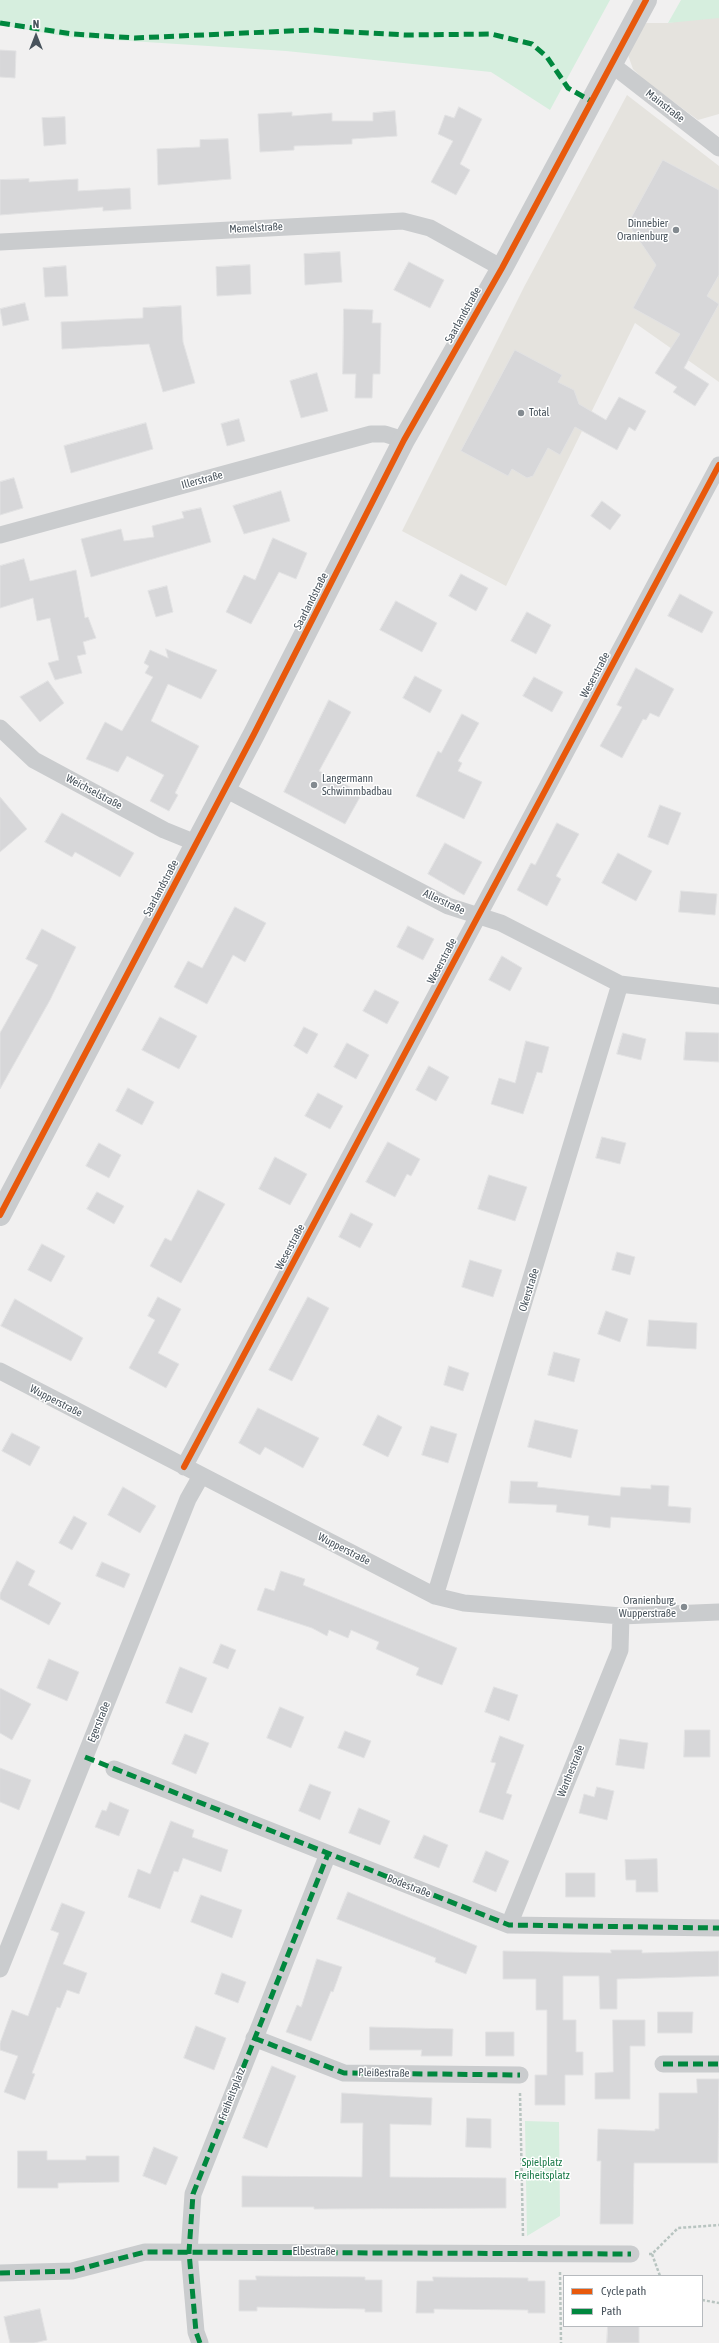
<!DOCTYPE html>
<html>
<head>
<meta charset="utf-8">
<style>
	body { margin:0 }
	#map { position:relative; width:719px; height:2343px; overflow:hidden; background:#f1f0f0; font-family:"Asap Condensed",sans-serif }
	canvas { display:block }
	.legend { position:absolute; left:563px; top:2275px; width:140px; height:52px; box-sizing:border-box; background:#fff; border:1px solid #b6babe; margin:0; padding:5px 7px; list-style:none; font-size:12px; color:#48535c }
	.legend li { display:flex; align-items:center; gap:8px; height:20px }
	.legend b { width:20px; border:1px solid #b6babe }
	.north { position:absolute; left:16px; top:16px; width:40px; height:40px; -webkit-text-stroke:3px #fff; paint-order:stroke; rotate:0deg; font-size:11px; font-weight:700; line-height:16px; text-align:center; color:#48535c }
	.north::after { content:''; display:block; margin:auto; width:14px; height:18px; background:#48535c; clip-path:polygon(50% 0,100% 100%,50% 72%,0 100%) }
</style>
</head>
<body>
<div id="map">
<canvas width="719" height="2343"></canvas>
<ul class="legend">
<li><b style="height:5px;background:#e8590c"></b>Cycle path</li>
<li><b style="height:5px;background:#00873e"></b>Path</li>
</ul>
<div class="north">N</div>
</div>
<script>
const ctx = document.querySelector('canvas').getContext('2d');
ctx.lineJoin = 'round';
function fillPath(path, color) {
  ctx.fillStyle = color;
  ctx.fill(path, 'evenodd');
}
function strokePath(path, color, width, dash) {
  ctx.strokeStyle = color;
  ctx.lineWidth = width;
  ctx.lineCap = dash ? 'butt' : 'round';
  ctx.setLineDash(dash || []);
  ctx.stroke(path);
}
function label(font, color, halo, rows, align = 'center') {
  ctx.font = font + ' "Asap Condensed",sans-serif';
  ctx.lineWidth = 3;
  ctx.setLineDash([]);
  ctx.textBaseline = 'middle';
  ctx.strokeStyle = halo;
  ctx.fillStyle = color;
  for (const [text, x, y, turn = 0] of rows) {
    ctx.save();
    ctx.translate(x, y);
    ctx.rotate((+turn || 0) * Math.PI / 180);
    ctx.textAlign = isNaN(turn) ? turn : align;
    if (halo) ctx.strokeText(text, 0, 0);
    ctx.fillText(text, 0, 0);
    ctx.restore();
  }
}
fillPath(new Path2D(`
	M719,15v99l-21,6 -54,-40 -11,-11 -5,-14 2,-7 16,-25h22z
	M627,95l92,71v216l-84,-59 -129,263 -104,-55 122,-244z`), '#e5e3de');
fillPath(new Path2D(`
	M0,0h610l-60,110 -59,-38 -205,-21 -218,-14 -68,-12z
	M681,0h38v18l-51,5z
	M525,2121l34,1 1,94 -33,20z`), '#d6eede');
const building = new Path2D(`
	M0,50l16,1 -1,27 -15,-1z
	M459,107l23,12 -22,45 10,6 -14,25 -25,-13 22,-41 -15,-7 7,-19 9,3z
	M395,111l2,25 -45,3v5l-58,2v4l-34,2 -2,-38 34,-2v4l40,-3v8h41v-8z
	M65,117l1,27 -22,2 -2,-28z
	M228,139l3,40 -73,6 -1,-36 43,-2v-7z
	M663,160l56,30v85l-12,21 12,8 -35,64 25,16 -14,22 -22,-14 4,-5 -22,-14 25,-39 -47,-26 23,-43 -28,-41z
	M29,179v3l49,-3v12l52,-3 1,21 -28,2v-4l-103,8v-35z
	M340,252l2,30 -37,3 -1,-31z
	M409,262l35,18 -14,28 -36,-18z
	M250,265l1,29 -34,2 -1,-29z
	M66,266l2,30 -23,1 -2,-29z
	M25,303l4,17 -26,6 -3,-17z
	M181,306l2,36 12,41 -32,9 -14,-48 -87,5 -1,-27 82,-4v-10z
	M344,309l29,1 -1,13h9l-1,51h-7l-1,24h-17l1,-24h-13z
	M515,350l47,25 -4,7 16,8 5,14 27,16 13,-23 27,14 -11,20 -6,-4 -12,23 -42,-23 -15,28 -12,-7 -15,28 -6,2 -15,-9 -4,7 -47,-25z
	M317,373l11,38 -27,7 -11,-37z
	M239,419l6,22 -18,5 -6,-22z
	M146,423l7,26 -82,24 -7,-27z
	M14,478l9,30 -23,7v-33z
	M281,491l9,30 -46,13 -11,-28z
	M602,501l19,14 -11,15 -19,-14z
	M201,508l10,34 -120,35 -10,-38 40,-10 3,12 30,-4 -2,-11 32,-8 -2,-6z
	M273,538l34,15 -11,26 -17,-7 -28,52 -25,-12 18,-37 11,5z
	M24,559l6,22 46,-11 9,48 3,-1 8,21 -13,4 3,12 -9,2 5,17 -27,7 -7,-17 11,-3 -9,-42 -13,3 -4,-23 -33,10v-42z
	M461,574l27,14 -12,23 -27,-15z
	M167,586l6,26 -17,5 -8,-26z
	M680,594l33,18 -11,21 -34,-17z
	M396,601l41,22 -15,29 -42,-22z
	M527,612l24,13 -15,29 -25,-13z
	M166,649l51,21 -16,29 -33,-15 -17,37 48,25 -24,47 3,2 -9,16 -19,-10 14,-26 -37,-19 -9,16 -32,-13 19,-37 17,9 31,-54 -8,-4 4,-7 -5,-3 6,-13 18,8z
	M636,668l38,21 -15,28 -9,-4 -4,7 -3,-1 -21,39 -22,-12 22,-39 -5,-2z
	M415,676l27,14 -12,23 -27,-15z
	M534,677l29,15 -11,20 -29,-16z
	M48,681l16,22 -24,19 -20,-25z
	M329,700l22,12 -32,59 31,16 -2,3 12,7 -15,27 -61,-32z
	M462,714l17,9 -21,38 4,2 -4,8 24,11 -18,37 -48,-23 22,-45 3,2z
	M0,797l27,32 -27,23z
	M660,805l21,8 -13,32 -20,-8z
	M62,813l72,40 -14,24 -45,-25 -3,5 -27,-15z
	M557,823l22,11 -23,42 5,3 -14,27 -30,-16 14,-27 4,2z
	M445,843l37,19 -18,33 -36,-21z
	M618,853l34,18 -16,30 -34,-18z
	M681,891l36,3 -2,21 -36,-3z
	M235,907l31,16 -21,39 -12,-7 -26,49 -33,-17 14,-26 14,7z
	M408,926l26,13 -11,21 -26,-13z
	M42,929l34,18 -26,53 -50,89v-56l38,-68 -12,-6z
	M502,956l20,12 -12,23 -21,-11z
	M375,990l24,12 -12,22 -24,-13z
	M160,1017l37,19 -18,33 -37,-19z
	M304,1027l14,7 -11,20 -13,-8z
	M686,1032l33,1v29l-35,-2z
	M623,1033l23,6 -5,21 -24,-6z
	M526,1041l23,6 -7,26 -5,-1 -14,42 -32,-10 8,-26 16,5z
	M347,1043l22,12 -13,24 -22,-12z
	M429,1066l20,11 -13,24 -20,-11z
	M128,1088l26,14 -12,23 -26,-14z
	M318,1093l25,13 -13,23 -25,-13z
	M602,1137l24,6 -6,21 -24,-6z
	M388,1142l32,17 -9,17 -4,-2 -12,23 -29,-15z
	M99,1143l22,12 -12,23 -23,-12z
	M275,1157l32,17 -17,31 -31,-16z
	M489,1175l38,12 -12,34 -37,-12z
	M198,1190l27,14 -44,79 -31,-17 15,-28 6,3z
	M97,1192l27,14 -10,18 -27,-15z
	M351,1213l22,11 -13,24 -21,-11z
	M42,1244l23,12 -14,26 -23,-12z
	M617,1252l18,5 -5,18 -18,-5z
	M470,1260l32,10 -9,27 -31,-10z
	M158,1297l23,12 -23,44 21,11 -13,24 -37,-20 26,-48 -7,-4z
	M308,1297l21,11 -37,73 -23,-11z
	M15,1299l68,39 -12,23 -70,-35z
	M606,1311l22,8 -8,23 -22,-8z
	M649,1320l48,3 -1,26 -49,-3z
	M554,1352l26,7 -6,23 -26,-7z
	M449,1366l20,7 -6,18 -19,-6z
	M258,1408l61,30 -16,30 -38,-21 -5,8 -21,-12z
	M378,1415l24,12 -14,30 -25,-12z
	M535,1420l43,10 -7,28 -43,-11z
	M431,1426l26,8 -9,29 -26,-8z
	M12,1433l28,14 -10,19 -28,-15z
	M511,1481l27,1 -1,5 83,9 1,-9 30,2v-4l18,1 -1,20 23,2 -1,15 -79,-6 -1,11 -22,-3 1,-9 -33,-4 1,-7 -48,-2z
	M123,1487l33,19 -16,27 -32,-18z
	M74,1516l13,7 -15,27 -13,-7z
	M17,1561l18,10 -7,14 33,18 -12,22 -49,-26v-5z
	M102,1562l28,12 -6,14 -28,-12z
	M281,1571l24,8 -2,6 154,63 -15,37 -26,-10 3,-7 -43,-19 3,-7 -28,-12 -3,8 -19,-8 -2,6 -15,-8 -55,-18 8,-22 9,3z
	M221,1644l15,6 -8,19 -15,-6z
	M49,1659l30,13 -12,29 -30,-13z
	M180,1667l27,11 -15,35 -26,-10z
	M494,1687l24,8 -9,26 -24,-9z
	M0,1688l31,16 -19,36 -12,-7z
	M280,1707l24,10 -13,31 -24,-10z
	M685,1730h25v27h-26z
	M345,1731l26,10 -7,17 -26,-10z
	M185,1734l24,9 -13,31 -24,-10z
	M500,1736l24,9 -18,48 6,2 -9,25 -24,-8 17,-49 -5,-1z
	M620,1739l28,4 -4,26 -28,-4z
	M0,1768l31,12 -12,30 -19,-8z
	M310,1784l21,8 -11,28 -21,-9z
	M597,1787l17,4 -7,29 -28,-7 5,-19 10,3z
	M110,1802l19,8 -10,26 -24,-9 7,-17 4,1z
	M359,1808l31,13 -10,24 -31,-12z
	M171,1821l23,9 -2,7 36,13 -7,22 -38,-14 -5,14 -4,-1 -14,38 -32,-12 10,-28 12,5z
	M424,1835l24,10 -9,23 -25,-10z
	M486,1851l23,10 -13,31 -23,-10z
	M657,1859l1,33h-22v-12h-10l-1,-20z
	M566,1873h29v24h-29z
	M348,1892l129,54 -11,28 -31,-12 1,-4 -99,-39z
	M201,1895l41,15 -10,28 -41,-16z
	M62,1903l23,9 -22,52 24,9 -8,21 -12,-4 -7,18 -3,-1 -25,66 3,1 -10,26 -21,-8 14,-36 -18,-6v-7l12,-33 16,6 31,-83 -8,-3z
	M611,1950h31v3l77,-2v25l-102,3v30h-17l-1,-33h-36v44h13v32h7v23h-18v30h-30v-30h12v-65h-11v-31h-33v-28l108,2z
	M317,1959l25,8 -9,25 -2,-1 -20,50 -25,-9 11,-27 4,2z
	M222,1973l24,9 -8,21 -23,-9z
	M658,2012h35l-1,21h-34z
	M613,2020h32v26h-15v53h-35v-26l18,-1z
	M196,2026l30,12 -12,32 -30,-12z
	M370,2027l83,2 -1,27h-31l1,-6h-52z
	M486,2032h28v24h-28z
	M272,2066l24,10 -29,72 -24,-10z
	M697,2079h22l-1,84h-84l-1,61h-33l1,-63h-4l1,-32 57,2v-2h4v-36h38z
	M342,2093l90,5 -1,27 -41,-1v53l116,1v30l-192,1v-2h-72v-31l120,1 1,-54h-22z
	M467,2118l24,1v29l-25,-1z
	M154,2147l24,10 -12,28 -23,-9z
	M18,2151h29v9h39v-4h33v26l-61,1v5h-40z
	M256,2276l109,1v3h17v32h-17v-3l-108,-2v4h-18v-31h17z
	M433,2277l95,1v3h17v32h-17v-3l-94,-1v4h-18l1,-32h16z
	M40,2309l7,31 -13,3h-24l-6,-26z
	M608,2326h31v17h-32z`);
fillPath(building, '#d7d7d9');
strokePath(building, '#e2e2e3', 1);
strokePath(new Path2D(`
	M520,2093l3,143
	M649,2254h3l26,-26 41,-3
	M652,2254l8,22
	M560,2272l1,71
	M702,2300l17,3`), '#b8c4c0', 2.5, [3, 2]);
strokePath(new Path2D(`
	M611,64l108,84
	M0,242l403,-21 27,7 72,40
	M0,535l371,-101h14l19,6
	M0,728l34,32 130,70 32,13
	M225,789l223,117 53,17 119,61 99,12
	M0,1371l435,225 29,7 157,13 98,-4
	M184,1467l535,-1002
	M435,1596l185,-612
	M114,1769l395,156 210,3
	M509,1925l111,-275 1,-34
	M0,1969l188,-470 13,-23
	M254,2038l90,35 176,2
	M663,2064h56
	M0,2273l72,-2 73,-19 486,2
	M200,2343l-4,-11 -7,-80 4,-58 135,-340`), '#caccce', 17);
strokePath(new Path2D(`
	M0,1215l254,-481 150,-294 98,-172 144,-268`), '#caccce', 22);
strokePath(new Path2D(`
	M0,23l73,11 62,4 177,-8 94,5 85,-1 41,10 15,13 21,31 23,13
	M85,1757l424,168 210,3
	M254,2038l90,35 176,2
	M663,2064h56
	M0,2273l72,-2 73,-19 486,2
	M200,2343l-4,-11 -7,-80 4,-58 135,-340`), '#00873e', 5, [10, 5]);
strokePath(new Path2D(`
	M0,1215l254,-481 150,-294 98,-172 144,-268
	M184,1467l535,-1002`), '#e8590c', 6);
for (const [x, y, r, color] of [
	[676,230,4,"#838a90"],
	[521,413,4,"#838a90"],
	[314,785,4,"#838a90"],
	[684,1607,4,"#838a90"]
]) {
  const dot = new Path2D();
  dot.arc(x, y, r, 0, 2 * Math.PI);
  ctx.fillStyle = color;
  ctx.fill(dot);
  strokePath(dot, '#fff', 1.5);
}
label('11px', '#48535c', '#fff', [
	["Mainstraße",665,106,38],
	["Memelstraße",256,228,-3],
	["Saarlandstraße",463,315,-61],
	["Illerstraße",202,480,-15],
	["Saarlandstraße",311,601,-63],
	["Weserstraße",595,675,-62],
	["Weichselstraße",94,792,28],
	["Saarlandstraße",161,888,-62],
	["Allerstraße",444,902,25],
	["Weserstraße",442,961,-62],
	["Weserstraße",290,1247,-62],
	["Okerstraße",529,1290,-73],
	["Wupperstraße",56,1401,27],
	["Wupperstraße",344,1549,27],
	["Egerstraße",99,1722,-68],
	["Warthestraße",571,1771,-68],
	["Bodestraße",409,1886,21],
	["Pleißestraße",384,2073,1],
	["Freiheitsplatz",232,2094,-69],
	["Elbestraße",314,2252]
]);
label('11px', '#48535c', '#fff', [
	["Dinnebier",668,224],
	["Oranienburg",668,237],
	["Total",529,413,"left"],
	["Langermann",322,779,"left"],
	["Schwimmbadbau",322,792,"left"],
	["Oranienburg,",676,1601],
	["Wupperstraße",676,1614]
], 'right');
label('11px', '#1b7b49', '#fff', [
	["Spielplatz",542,2163],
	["Freiheitsplatz",542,2176]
]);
</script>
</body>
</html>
